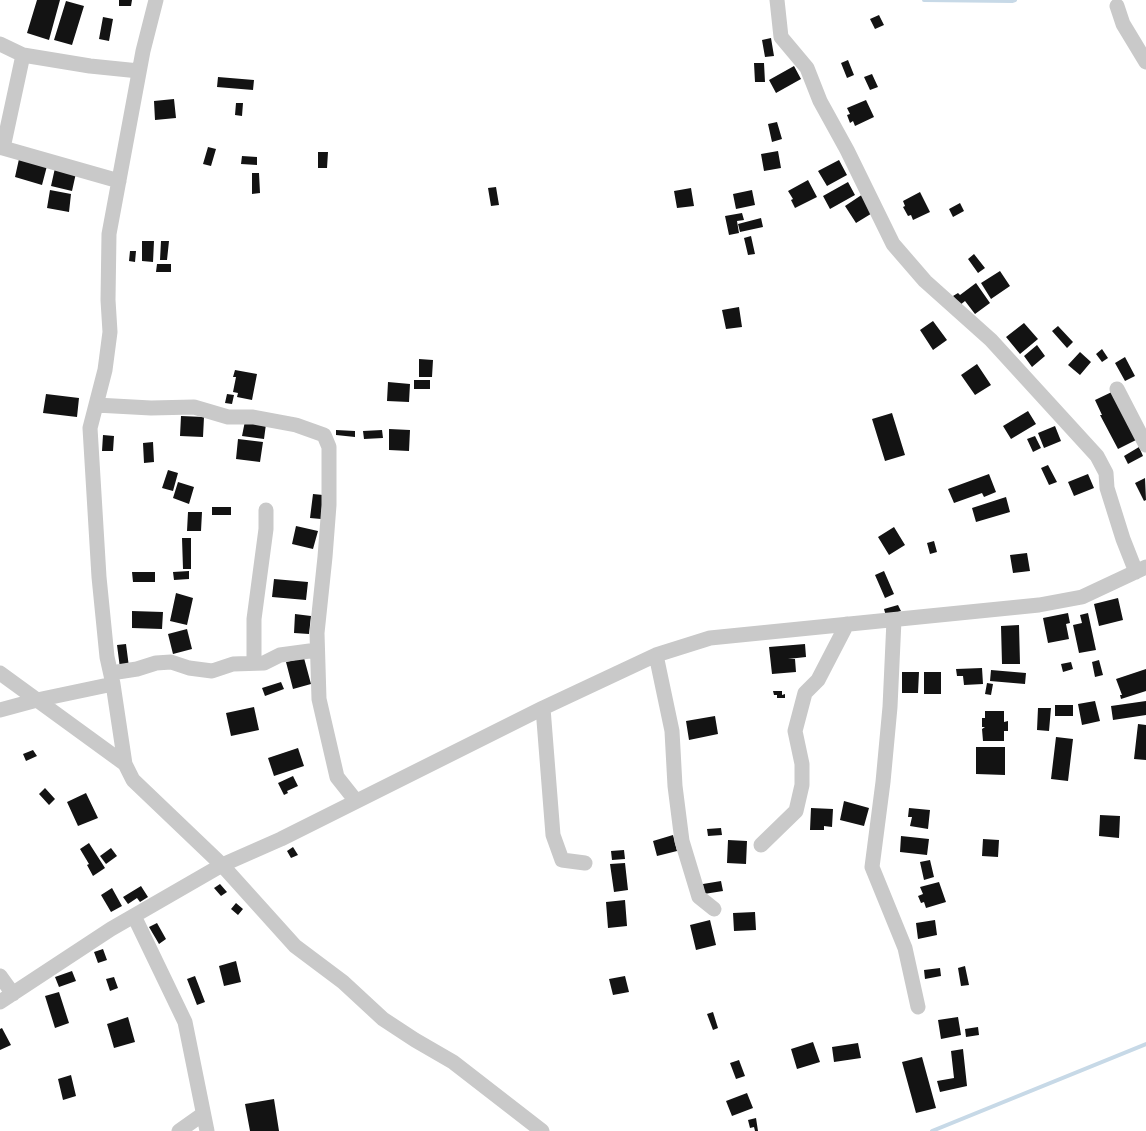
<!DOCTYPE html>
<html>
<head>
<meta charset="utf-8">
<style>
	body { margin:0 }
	canvas { display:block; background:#fff }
</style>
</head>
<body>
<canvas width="1146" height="1131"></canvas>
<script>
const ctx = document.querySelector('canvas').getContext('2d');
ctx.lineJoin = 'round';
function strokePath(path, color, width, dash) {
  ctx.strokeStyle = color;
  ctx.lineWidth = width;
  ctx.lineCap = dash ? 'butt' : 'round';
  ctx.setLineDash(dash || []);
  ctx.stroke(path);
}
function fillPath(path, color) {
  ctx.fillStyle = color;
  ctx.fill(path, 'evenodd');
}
strokePath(new Path2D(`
	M924,0l88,1 3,-1
	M932,1131l214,-87`), '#c7d9e7', 4);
fillPath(new Path2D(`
	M37,0h23l-11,40 -22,-7z
	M119,0h13l-1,6h-12z
	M66,1l18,5 -12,39 -18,-5z
	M879,15l5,10 -9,4 -5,-10z
	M103,17l10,2 -4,22 -10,-2z
	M771,38l3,18 -9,1 -3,-17z
	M848,60l6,15 -7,3 -6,-15z
	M754,63h10l1,19h-10z
	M794,66l7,13 -25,14 -7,-13z
	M872,74l6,13 -8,3 -6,-13z
	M218,77l36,3 -1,10 -36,-3z
	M174,99l2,19 -21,2 -1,-19z
	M866,100l8,17 -19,9 -2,-5 -3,2 -3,-8 3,-1 -3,-6z
	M236,103h7l-1,13 -7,-1z
	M777,122l5,17 -10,3 -4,-18z
	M208,147l8,2 -5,17 -8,-2z
	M778,151l3,17 -17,3 -3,-17z
	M318,152h10l-1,16h-9z
	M242,156l15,1v8l-16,-1z
	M19,159l28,7 -5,19 -27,-8z
	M839,160l8,15 -20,11 -9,-15z
	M55,168l21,5 -4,18 -21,-5z
	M252,173h7l1,20 -8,1z
	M808,180l9,17 -22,11 -4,-8 2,-1 -5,-8z
	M848,182l7,13 -25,14 -7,-13z
	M496,187l3,18 -8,1 -3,-18z
	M691,188l3,18 -17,2 -3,-17z
	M50,190l21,4 -2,18 -22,-4z
	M752,190l3,15 -19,4 -3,-15z
	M920,192l10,20 -17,8 -2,-5 -3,1 -5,-9 2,-1 -2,-5z
	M863,194l11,18 -18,11 -11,-17z
	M960,203l4,8 -11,6 -4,-8z
	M742,213l2,7 -7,1 2,12 -10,2 -4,-19z
	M761,218l2,9 -23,5 -2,-8z
	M751,236l4,18 -7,1 -4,-17z
	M142,241h12l-1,21 -11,-1z
	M161,241h8l-2,19h-7z
	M130,251h6l-1,11 -6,-1z
	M974,254l11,14 -7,5 -10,-14z
	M157,264h14v8h-15z
	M1000,271l10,15 -19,13 -10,-16z
	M976,283l14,20 -15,11 -10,-13 -5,4 -7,-9 5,-3 2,2z
	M739,307l3,20 -16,2 -4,-19z
	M933,321l14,19 -14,10 -13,-20z
	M1024,323l14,16 -18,15 -14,-17z
	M1058,326l15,16 -6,6 -15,-17z
	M1037,345l8,11 -13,11 -8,-11z
	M1102,349l6,9 -6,4 -6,-8z
	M1080,352l11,10 -11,13 -12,-10z
	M1125,357l10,19 -10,5 -10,-18z
	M419,359l14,1 -1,17h-13z
	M977,364l14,21 -16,10 -14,-20z
	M235,370l22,4 -5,26 -15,-3 1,-4 -5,-1 3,-15h-3z
	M414,380h16v9h-16z
	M388,382l22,2 -1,18 -22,-1z
	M1116,390l24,48 -22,11 -18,-34h2l-7,-15z
	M46,394l33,4 -2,19 -34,-4z
	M227,394l7,1 -2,9 -7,-1z
	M1028,411l8,13 -25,15 -8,-13z
	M892,413l13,42 -20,6 -13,-42z
	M181,416l23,1 -1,20 -23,-1z
	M245,421l21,3 -2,15 -22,-3z
	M1055,426l6,15 -17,7 -6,-15z
	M389,429l21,1 -1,21 -20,-1z
	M336,430l19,1v6l-19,-2z
	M382,430l1,8 -19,1 -1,-8z
	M103,435l11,1 -1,15h-11z
	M1035,436l6,12 -8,4 -6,-13z
	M238,439l25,3 -3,20 -24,-3z
	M153,442l1,20 -10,1 -1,-20z
	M1139,447l4,9 -15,8 -4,-8z
	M1048,465l9,17 -8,3 -8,-17z
	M168,470l10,3 -5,18 -11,-3z
	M989,474l7,18 -12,5 -2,-4 -28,10 -6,-14z
	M1088,474l6,14 -20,8 -6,-14z
	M1145,478l1,22 -2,1 -9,-18z
	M178,482l16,5 -5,17 -16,-6z
	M313,494l10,1 -2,24 -11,-1z
	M1006,497l4,15 -34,10 -4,-14z
	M212,507h19v8h-19z
	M188,512h14l-1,19h-14z
	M296,526l22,5 -5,18 -21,-5z
	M894,527l11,18 -16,10 -11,-18z
	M182,538h9v31h-8z
	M934,541l3,11 -7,2 -3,-11z
	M1027,553l3,18 -17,2 -3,-18z
	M189,571v8l-15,1 -1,-8z
	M884,571l10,23 -9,4 -10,-23z
	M132,572h23v10h-22z
	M274,579l34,3 -2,18 -34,-3z
	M176,593l17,5 -6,27 -17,-4z
	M1118,598l5,22 -24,6 -5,-22z
	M898,605l3,6 -15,5 -2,-7z
	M132,611l31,1 -1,17 -30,-1z
	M1068,613l2,10 -4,1 3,15 -21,4 -5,-25z
	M1088,613l8,37 -17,3 -6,-28 9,-2 -2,-8z
	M295,614l16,2 -2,18 -15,-1z
	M1019,625l1,39h-18l-1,-38z
	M187,629l5,20 -19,5 -5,-20z
	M126,644l3,23 -9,1 -3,-23z
	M805,644l1,13 -18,2h7l1,13 -24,2 -3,-27z
	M304,658l7,26 -18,5 -7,-27z
	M1099,660l4,15 -8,2 -3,-15z
	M1071,662l2,7 -10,3 -2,-8z
	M982,668l1,16 -19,1 -1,-9h-6l-1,-7z
	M1146,669v22l-25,8 -1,-4h2l-6,-16z
	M991,670l35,3 -1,11 -35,-3z
	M902,672h17l-1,21h-16z
	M924,672h17v22h-17z
	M281,682l3,7 -19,7 -3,-8z
	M987,683l6,1 -2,11 -6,-1z
	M773,691h9v4l3,-1v4h-8v-3h-3z
	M1095,701l5,20 -18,4 -4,-21z
	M1146,701v14l-33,5 -2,-14z
	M1055,705h18v11h-18z
	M254,707l5,23 -28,6 -5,-23z
	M1038,708h13l-2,23 -12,-1z
	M985,711h19v11l4,-1v10h-4v10h-21l-1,-12 3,-2h-3v-9h3z
	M715,716l3,18 -29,6 -3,-19z
	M1138,724l8,1v35l-12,-1z
	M1056,737l17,2 -5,42 -17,-2z
	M976,747h29v28l-29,-1z
	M298,748l6,18 -30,10 -6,-18z
	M33,750l4,6 -11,5 -3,-7z
	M293,776l5,10 -11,5 1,2 -4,2 -6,-12z
	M45,788l10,11 -6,6 -10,-11z
	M86,793l12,25 -20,8 -11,-24z
	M844,801l25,7 -5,18 -24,-6z
	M811,808l22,1 -1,18 -8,-1v4h-14z
	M909,808l21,2 -2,19 -18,-3 2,-9h-4z
	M1100,815l20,1 -1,22 -20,-2z
	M721,828l1,7 -14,1 -1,-7z
	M673,835l4,16 -20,5 -4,-15z
	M901,836l28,3 -2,16 -27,-3z
	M983,839l16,1 -1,17 -16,-1z
	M728,840l19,1 -1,23 -19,-1z
	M89,843l16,25 -12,8 -6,-11 2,-1 -9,-15z
	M293,847l5,8 -7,3 -4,-7z
	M111,848l6,8 -11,8 -6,-8z
	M624,850l1,9 -13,1 -1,-9z
	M930,860l4,17 -10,3 -4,-18z
	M625,863l3,27 -14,2 -4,-28z
	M721,881l2,10 -19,3 -1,-10z
	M939,882l7,20 -20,6 -2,-6 -3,1 -3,-7 5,-2 -3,-7z
	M220,884l7,8 -6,4 -7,-8z
	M141,886l7,11 -8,5 -3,-4 -9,6 -5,-7z
	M112,888l10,18 -11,6 -10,-17z
	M625,900l2,26 -19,2 -2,-26z
	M236,903l7,6 -5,6 -7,-6z
	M755,912l1,18 -22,1 -1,-18z
	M710,920l6,25 -20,5 -6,-25z
	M935,920l2,15 -19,4 -2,-16z
	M157,923l9,16 -7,5 -10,-17z
	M103,949l4,11 -9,3 -4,-11z
	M236,961l5,21 -17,4 -5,-20z
	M965,966l4,19 -8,1 -3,-18z
	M940,968l1,8 -16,3 -1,-9z
	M72,971l4,10 -17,6 -4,-10z
	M195,976l10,26 -8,3 -10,-26z
	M625,976l4,16 -16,3 -4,-16z
	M114,977l4,11 -8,3 -4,-12z
	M59,992l10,31 -14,5 -10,-32z
	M713,1012l5,16 -5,2 -6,-16z
	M128,1017l7,25 -21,6 -7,-24z
	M958,1017l3,18 -20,4 -3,-19z
	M978,1027l1,8 -13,2 -1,-8z
	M2,1028l9,17 -11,5v-21z
	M813,1042l7,20 -23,7 -6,-20z
	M858,1043l3,15 -27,4 -2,-15z
	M963,1049l4,37 -27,6 -3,-11 17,-3 -3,-27z
	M922,1057l14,51 -20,5 -14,-51z
	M739,1060l6,16 -9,3 -6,-16z
	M71,1075l5,21 -13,4 -5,-21z
	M747,1093l6,15 -21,8 -6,-15z
	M274,1099l5,32h-29l-5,-27z
	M756,1118l2,13h-3l-1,-4 -4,1 -2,-8z`), '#131313');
strokePath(new Path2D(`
	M156,0l-13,51 -34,183 -1,66 2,32 -5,38 -15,58 9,149 8,80 6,27 12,80 8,16 89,85 73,81 48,36 40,37 32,21 38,22 89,69
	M777,0l4,37 26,31 13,33 27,49 46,94 32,37 66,59 106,116 9,17 1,15 16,51 13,33
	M1117,6l6,18 23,38
	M0,44l23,11 67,11 49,5
	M23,55l-20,93 116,33
	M1117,389l29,56
	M96,405l55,3 43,-1 34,10h25l43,8 28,10 5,12v58l-4,52 -8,76 2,66 18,78 19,24
	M894,620l-4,87 -7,75 -11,85 33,81 13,59
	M656,655l16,76 3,55 7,55 17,56 15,12
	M254,663v-44l12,-90v-19
	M0,673l125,91
	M111,673l26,-4 19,-6 15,-1 18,6 23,3 21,-7 31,-1 16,-8 37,-5
	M543,708l10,127 9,25 23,3
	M0,710l37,-10 76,-16
	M761,845l35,-34 6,-26v-21l-7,-33 10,-38 13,-13 29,-56
	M134,916l51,106 22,109
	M0,976l13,18
	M0,1002l111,-73 111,-64 59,-26 262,-131 113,-53 54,-17 329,-33 43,-8 64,-30
	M179,1131l24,-17`), '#c9c9c9', 15);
</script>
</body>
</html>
